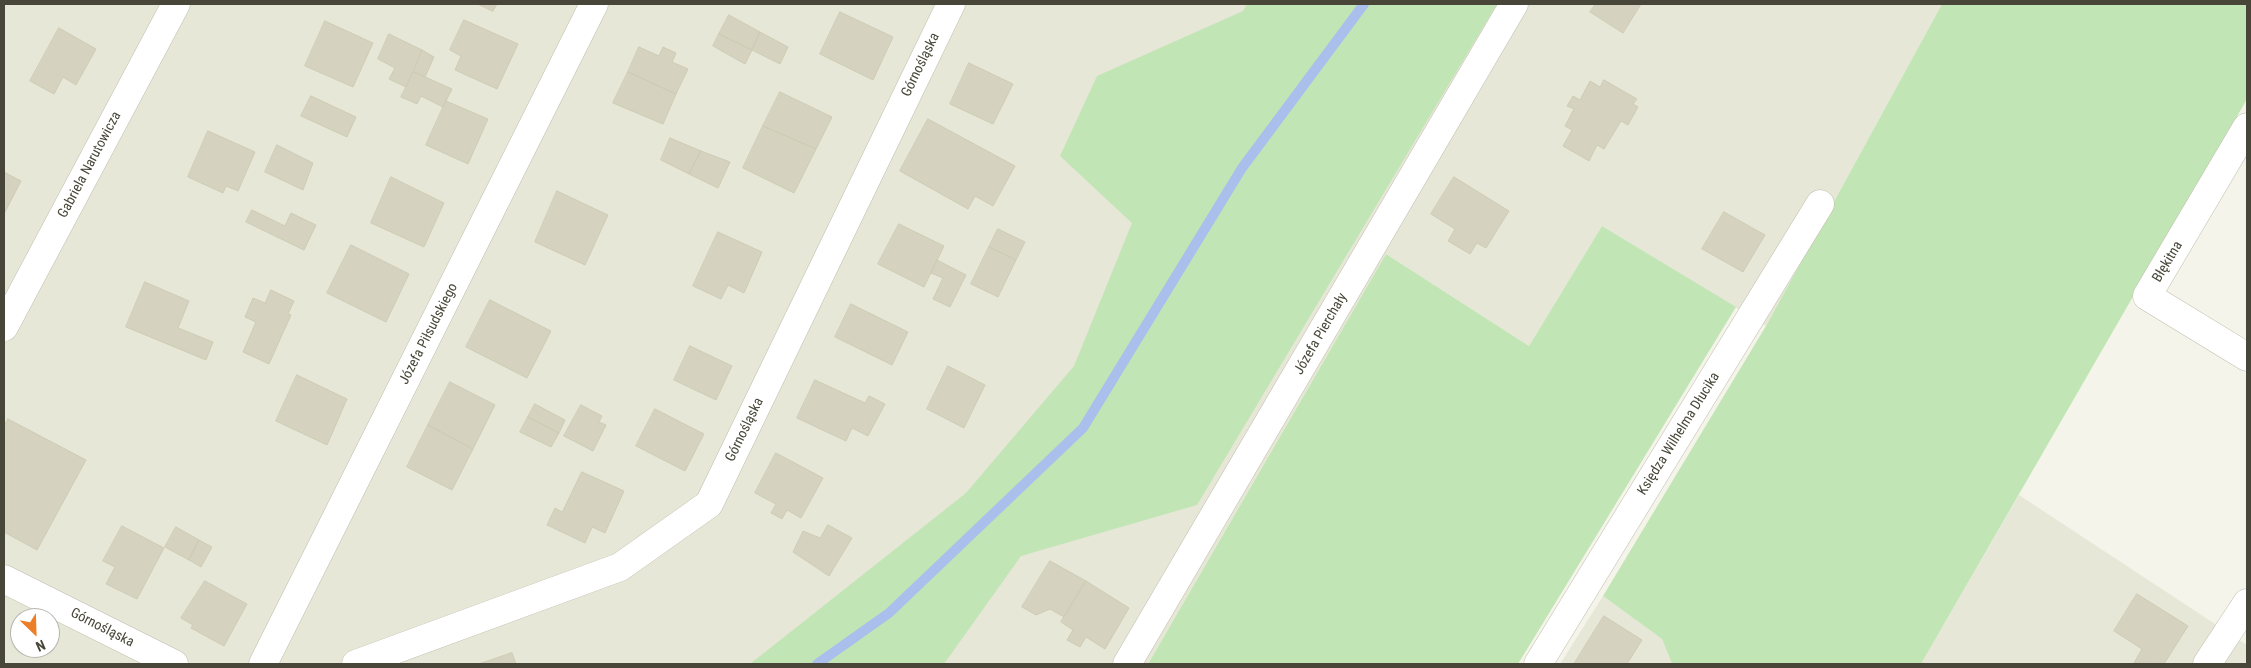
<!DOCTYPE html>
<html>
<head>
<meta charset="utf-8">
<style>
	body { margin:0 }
	#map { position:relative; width:2251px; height:668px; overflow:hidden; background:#f4f4ea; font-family:"Roboto Condensed",sans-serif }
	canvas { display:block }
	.frame { position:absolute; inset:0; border:5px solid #474638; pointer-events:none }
	.north { position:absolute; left:10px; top:608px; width:50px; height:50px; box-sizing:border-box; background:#fff; border:1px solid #b5b5af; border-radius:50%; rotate:156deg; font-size:14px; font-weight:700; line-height:20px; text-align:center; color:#474638 }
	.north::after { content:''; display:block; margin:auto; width:18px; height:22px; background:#ec7e29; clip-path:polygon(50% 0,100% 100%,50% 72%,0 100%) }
</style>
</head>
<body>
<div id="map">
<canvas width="2251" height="668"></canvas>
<div class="frame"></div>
<div class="north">N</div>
</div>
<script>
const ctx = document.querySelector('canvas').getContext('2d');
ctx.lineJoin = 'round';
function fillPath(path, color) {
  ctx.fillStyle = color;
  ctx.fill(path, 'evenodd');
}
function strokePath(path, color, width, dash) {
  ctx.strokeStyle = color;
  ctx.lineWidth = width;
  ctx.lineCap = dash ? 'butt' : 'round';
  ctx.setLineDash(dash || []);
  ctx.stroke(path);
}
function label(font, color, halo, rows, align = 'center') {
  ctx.font = font + ' "Roboto Condensed",sans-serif';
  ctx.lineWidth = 4;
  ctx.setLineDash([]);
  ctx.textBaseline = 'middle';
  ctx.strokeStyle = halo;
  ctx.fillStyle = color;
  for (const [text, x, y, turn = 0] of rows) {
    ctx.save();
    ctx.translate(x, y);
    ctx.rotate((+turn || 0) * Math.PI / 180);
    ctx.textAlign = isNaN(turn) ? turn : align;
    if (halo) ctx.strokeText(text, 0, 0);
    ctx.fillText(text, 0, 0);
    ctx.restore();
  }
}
fillPath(new Path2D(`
	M4,4h1938l-176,322 -164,-100 -73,120 -143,-92 -238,410h-1144zM20,618h30v30h-30z
	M2019,495l228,150v19h-326z
	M1603,596l59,43 10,25h-112z`), '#e7e7d8');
fillPath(new Path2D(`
	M1247,4h250l-300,501 -176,51 -77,108h-194l216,-171 108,-127 58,-143 -72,-67 37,-80 146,-65z
	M1942,4h305v95l-326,565h-249l-10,-25 -59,-43 163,-270z
	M1602,226l134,81 -218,357h-370l238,-410 143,92z`), '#c2e5b6');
strokePath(new Path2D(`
	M817,664l72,-51 194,-185 159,-260 122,-164`), '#abbfec', 10);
const building = new Path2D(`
	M478,4h19l-4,7z
	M1596,4h45l-18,29 -33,-21z
	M840,12l53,25 -20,43 -53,-26z
	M729,15l31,17 -8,18 -33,-16z
	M464,20l54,24 -21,45 -42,-19 6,-14 -11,-6z
	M325,21l48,22 -20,44 -48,-21z
	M59,28l37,21 -20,36 -13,-8 -9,17 -24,-13z
	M760,32l28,15 -8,17 -28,-14z
	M389,34l33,16 -16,37 -17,-8 6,-11 -17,-9z
	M719,34l33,16 -7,14 -32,-18z
	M639,47l20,9 4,-9 13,6 -4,9 16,7 -12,25 -48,-22z
	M422,50l12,7 -9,20 -11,-5z
	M969,63l44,21 -20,40 -43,-20z
	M414,72l38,17 -9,18 -22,-11 -4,8 -16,-7z
	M628,72l48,22 -13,30 -50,-21z
	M1604,80l33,19 -4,5 5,3 -10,18 -7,-4 -17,28 -7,-4 -8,16 -26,-15 9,-16 -7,-4 9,-17 -7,-3 6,-10 7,4 10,-19 10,6z
	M780,92l52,25 -16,32 -53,-23z
	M311,96l45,21 -9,20 -46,-21z
	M446,101l42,18 -20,45 -42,-19z
	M928,119l87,47 -22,40 -18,-10 -7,13 -68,-38z
	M763,126l53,23 -22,44 -51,-25z
	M208,131l47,21 -17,39 -12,-5 -3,7 -35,-16z
	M670,138l31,13 -12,23 -28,-14z
	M277,145l36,18 -10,27 -38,-18z
	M701,151l29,11 -12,26 -29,-14z
	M4,172l17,9 -17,33z
	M391,177l53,26 -20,44 -53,-24z
	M1454,177l55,34 -23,37 -9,-5 -7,11 -22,-13 7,-12 -24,-15z
	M557,191l51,24 -23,50 -50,-23z
	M252,210l33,16 6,-13 25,12 -12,25 -58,-28z
	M1724,212l41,23 -22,37 -41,-23z
	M899,224l45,22 -20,41 -46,-23z
	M998,229l27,13 -9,18 -27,-13z
	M718,232l44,20 -18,41 -16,-8 -7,14 -28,-13z
	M351,245l58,29 -23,48 -59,-29z
	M989,247l27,13 -18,37 -27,-13z
	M937,260l29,15 -16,32 -17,-8 10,-21 -12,-5z
	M145,282l44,19 -11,27 35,14 -7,18 -80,-33z
	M271,290l23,11 -6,13 3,1 -22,49 -26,-12 13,-30 -11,-5 8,-19 12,5z
	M490,300l61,31 -24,47 -61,-31z
	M851,304l57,28 -16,33 -57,-28z
	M690,346l42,20 -16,34 -42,-20z
	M948,366l37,19 -21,43 -37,-19z
	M297,375l50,24 -20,46 -51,-24z
	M815,380l50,23 4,-7 16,8 -17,32 -16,-8 -6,13 -49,-23z
	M450,382l45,23 -22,44 -45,-24z
	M535,404l30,16 -6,13 -31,-16z
	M581,405l21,11 -3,6 7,3 -13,26 -29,-15z
	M655,409l49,25 -19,37 -49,-25z
	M528,417l31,16 -8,14 -31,-15z
	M8,419l78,41 -49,90 -33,-18v-105z
	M428,425l45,24 -21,41 -45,-23z
	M776,453l47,25 -22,40 -14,-8 -5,9 -11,-6 5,-9 -21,-11z
	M582,472l42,19 -19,42 -13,-6 -7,16 -38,-18 8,-17 7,4z
	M828,525l24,13 -23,38 -36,-24 10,-21 17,7z
	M122,526l42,22 -27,51 -31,-15 9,-17 -12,-6z
	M176,527l23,13 -10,20 -24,-13z
	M199,540l13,7 -11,20 -12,-7z
	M1050,561l36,20 -22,36 -14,-8 -14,6 -14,-8z
	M205,581l42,23 -23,42 -33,-18 2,-3 -12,-7z
	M1086,581l43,27 -24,41 -19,-12 -6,10 -13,-7 6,-10 -12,-8z
	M2137,594l51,32 -24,38 -30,-1 8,-14 -28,-18z
	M1604,616l38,24 -15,24h-53z
	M512,653l4,11h-37z`);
fillPath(building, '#d5d2c0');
strokePath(building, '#cfccb4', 1);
const minor = new Path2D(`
	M2247,127l-100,169 100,61
	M4,327l172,-323
	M4,579l170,85
	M263,664l331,-660
	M356,664l264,-97 89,-63 242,-500
	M1127,664l387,-660
	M1538,664l282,-460
	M2207,664l40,-61`);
strokePath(minor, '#bfbead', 29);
strokePath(minor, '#fff', 28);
label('14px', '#474638', '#fff', [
	["Górnośląska",921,65,-64],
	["Gabriela Narutowicza",90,165,-62],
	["Błękitna",2168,262,-59],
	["Józefa Piłsudskiego",429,334,-63],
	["Józefa Pierchały",1321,334,-60],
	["Górnośląska",745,430,-64],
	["Księdza Wilhelma Dłucika",1679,434,-58],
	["Górnośląska",102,628,27]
]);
</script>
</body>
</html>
